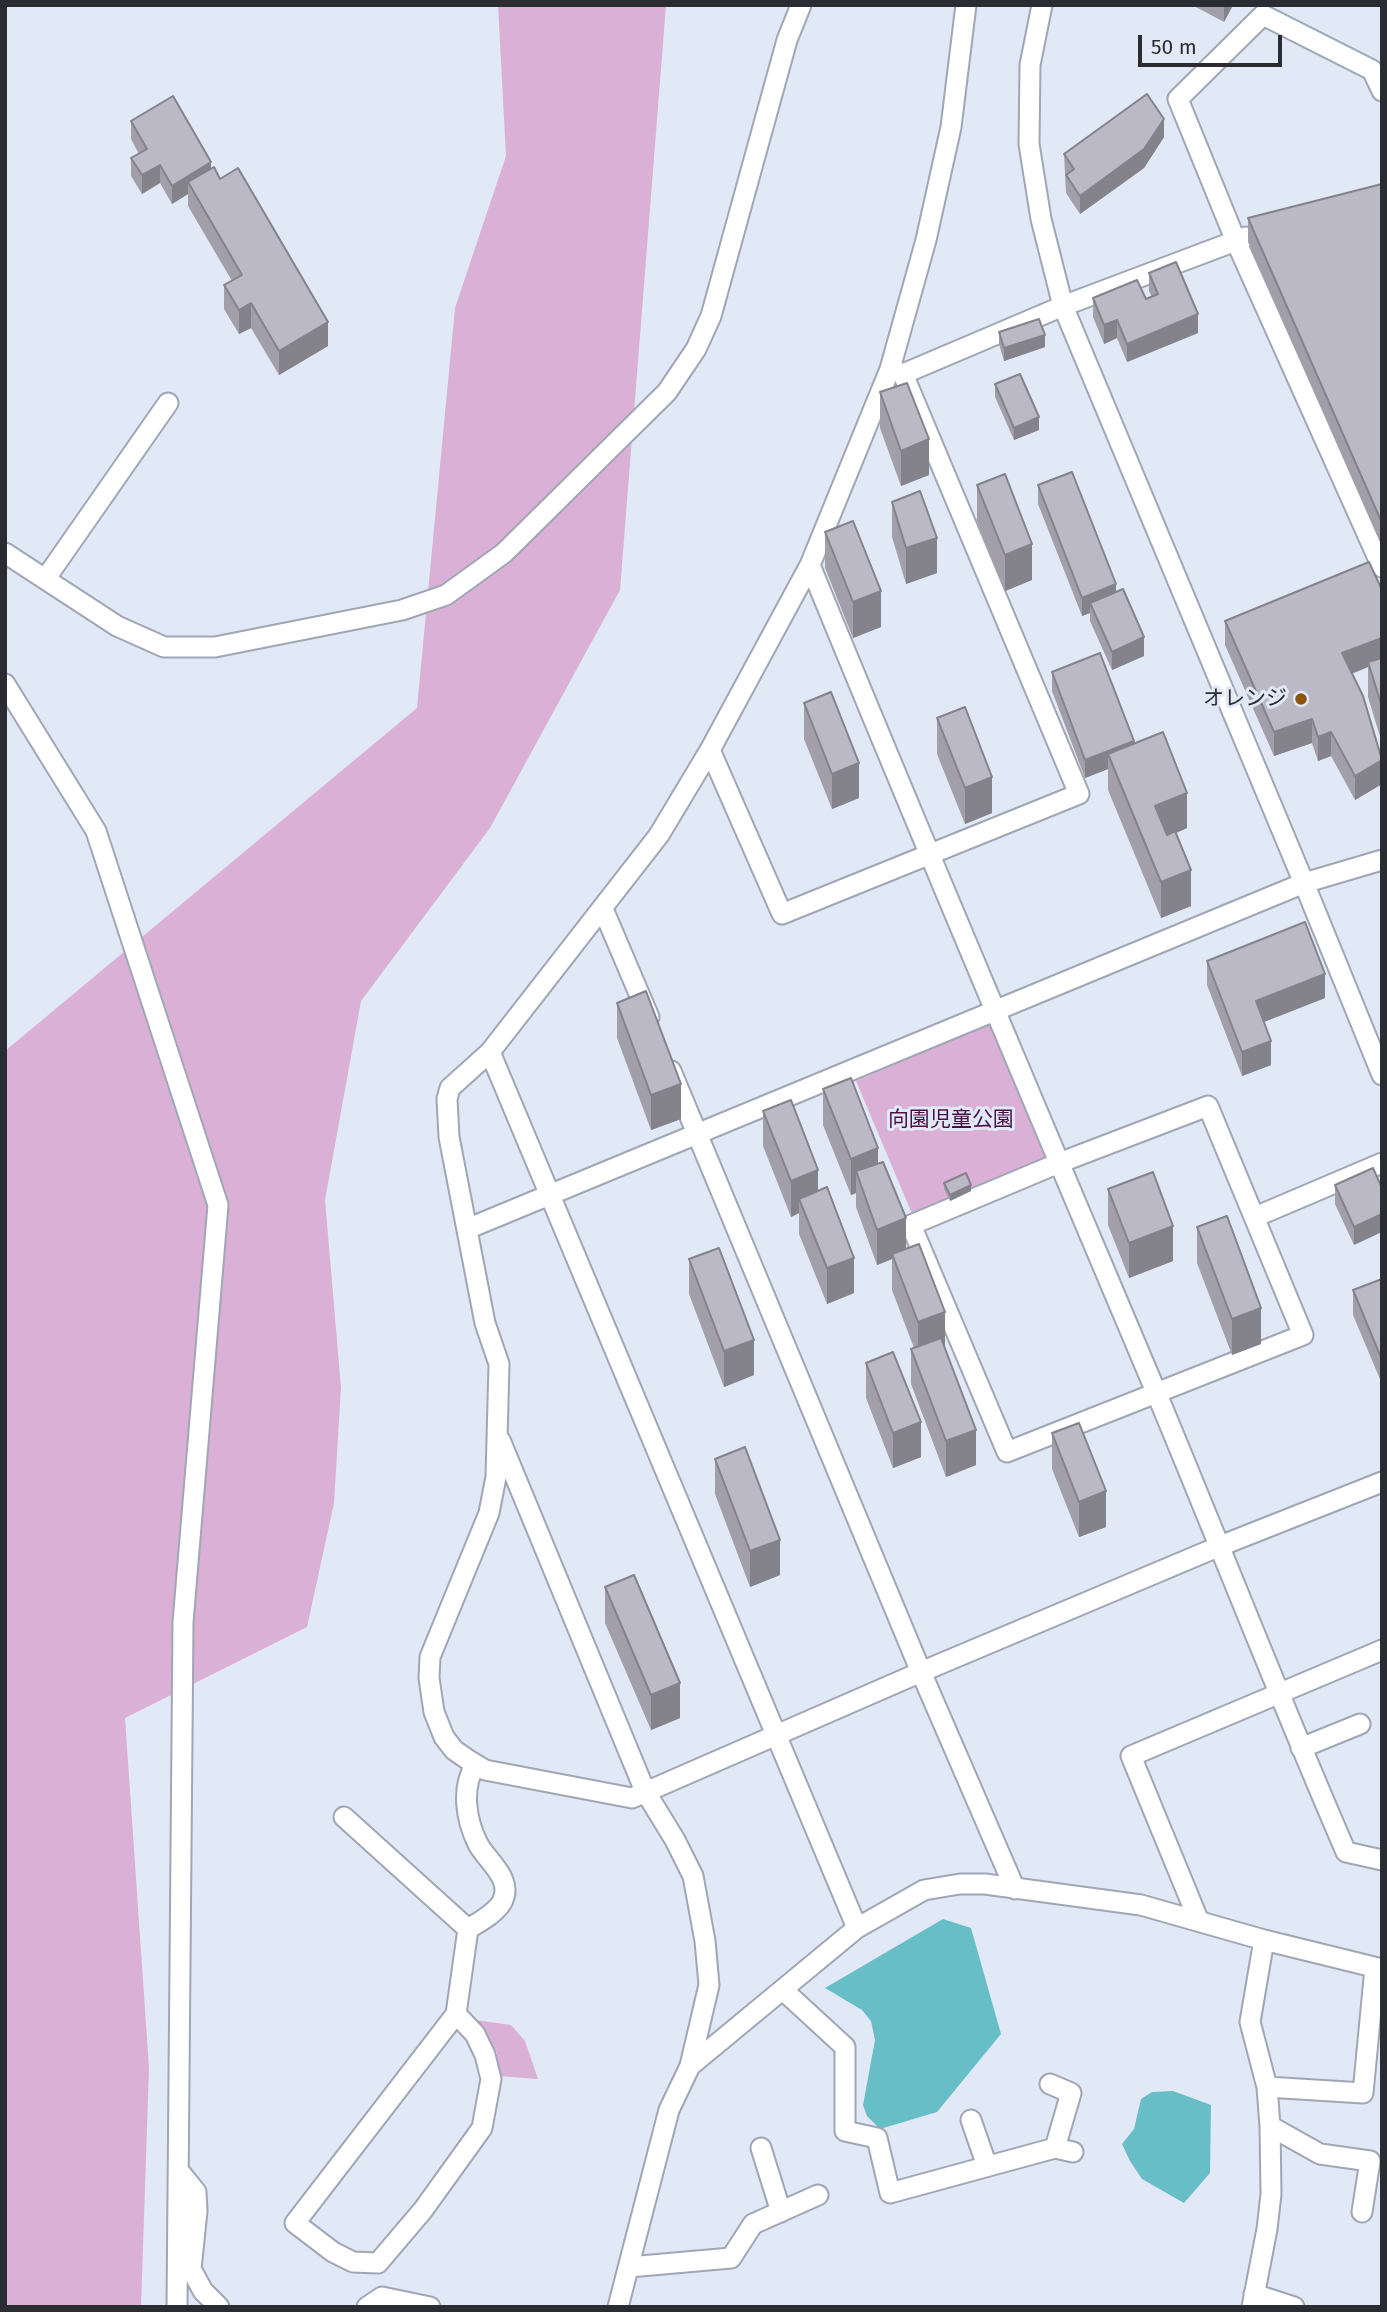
<!DOCTYPE html>
<html>
<head>
<meta charset="utf-8">
<style>
	body { margin:0 }
	#map { position:relative; width:1387px; height:2312px; overflow:hidden; background:#e1e8f6; font-family:"Fira Sans",sans-serif }
	canvas { display:block }
	.frame { position:absolute; inset:0; border:7px solid #2a2c31; pointer-events:none }
	.scale { position:absolute; left:1138px; top:35px; width:144px; height:32px; box-sizing:border-box; border:4px solid #2a2c31; border-top:0; padding-left:9px; font-size:21px; line-height:24px; white-space:nowrap; color:#2a2c31; -webkit-text-stroke:5px #e1e8f6; paint-order:stroke }
</style>
</head>
<body>
<div id="map">
<canvas width="1387" height="2312"></canvas>
<div class="frame"></div>
<div class="scale">50 m</div>
</div>
<script>
const ctx = document.querySelector('canvas').getContext('2d');
ctx.lineJoin = 'round';
function fillPath(path, color) {
  ctx.fillStyle = color;
  ctx.fill(path, 'evenodd');
}
function strokePath(path, color, width, dash) {
  ctx.strokeStyle = color;
  ctx.lineWidth = width;
  ctx.lineCap = dash ? 'butt' : 'round';
  ctx.setLineDash(dash || []);
  ctx.stroke(path);
}
function label(font, color, halo, rows, align = 'center') {
  ctx.font = font + ' "Fira Sans","Noto Sans JP",sans-serif';
  ctx.lineWidth = 6;
  ctx.setLineDash([]);
  ctx.textBaseline = 'middle';
  ctx.strokeStyle = halo;
  ctx.fillStyle = color;
  for (const [text, x, y, turn = 0] of rows) {
    ctx.save();
    ctx.translate(x, y);
    ctx.rotate((+turn || 0) * Math.PI / 180);
    ctx.textAlign = isNaN(turn) ? turn : align;
    if (halo) ctx.strokeText(text, 0, 0);
    ctx.fillText(text, 0, 0);
    ctx.restore();
  }
}
fillPath(new Path2D(`
	M498,5h168l-46,585 -130,238 -129,173 -36,199 16,188 -7,115 -27,124 -182,91 24,350 -8,239h-136v-1256l412,-343 38,-400 51,-152z
	M990,1024l57,134 -134,58 -57,-135z
	M475,2020l36,5 14,16 13,38 -40,-3 -1,-23z`), '#dab0d6');
fillPath(new Path2D(`
	M943,1919l28,9 30,106 -64,78 -57,17 -13,-13 -4,-11 12,-65 -4,-19 -9,-11 -37,-22z
	M1173,2091l38,14 -1,68 -26,30 -42,-24 -12,-18 -8,-17 12,-15 7,-30 11,-7z`), '#68bec6');
const minor = new Path2D(`
	M966,5l-15,122 -25,113 -36,129 -80,196 -100,185 -51,85 -169,217 -40,36 -3,11 2,38 36,186 14,41 -3,113 -7,36 -59,144 -1,21 5,34 10,25 10,13 13,9 18,11 147,28 289,-126 299,-126 162,-64
	M1042,5l-12,60 -1,79 12,75 22,87 241,577 78,192
	M1382,91l-10,-21 -109,-55 -85,84 57,140 147,328
	M903,374l160,-68 183,-69
	M5,553l112,73 47,21h51l187,-37 44,-15 58,-42 163,-161 29,-43 15,-33 76,-276 14,-35
	M810,565c113,277 230,552 346,827 64,153 124,308 190,460l36,8
	M46,578l122,-175
	M5,684l91,147 122,374 -35,417 -6,685
	M710,750l72,164 297,-120 -176,-420 -13,-5
	M603,909l46,108
	M490,1052l367,876
	M671,1071l250,601 94,217
	M1208,1106l95,229 -296,117 -96,-227 148,-62z
	M1255,1217l127,-54
	M467,1229l837,-346 78,-23
	M500,1440l145,351 30,49 18,36 12,65 4,44 -19,81 -21,44 -51,197
	M1301,1748l59,-24
	M344,1817l124,112
	M1198,1919l-67,-163 251,-106
	M783,1990l62,57v84l32,7 13,55 165,-45 16,-55 -21,-9
	M456,2014l-161,209 38,29 20,10 25,1 45,-53 59,-82 9,-49 -6,-24 -10,-21 -19,-20 12,-85c11,-7 27,-15 34,-27 12,-23 -15,-41 -24,-58 -12,-24 -17,-55 -3,-79
	M690,2066l167,-138 67,-38 36,-6h25l156,21 123,35 118,29
	M1267,2087l96,6 12,-125
	M971,2120l16,46
	M1270,2126l50,28 50,7 -8,51
	M761,2148l20,64
	M1055,2148l18,4
	M179,2171l17,21 1,19 -6,58 12,22 16,16
	M629,2267l102,-9 22,-34 65,-29
	M1254,2294l40,13
	M367,2307l15,-10 48,10
	M1252,2307l15,-78 4,-35 -1,-68 -3,-39 -17,-65 14,-82`);
strokePath(minor, '#a0a6b3', 23);
strokePath(minor, '#fff', 19);
fillPath(new Path2D(`
	M1192,5h41l-9,17z
	M131,121l80,47 117,178 -49,29 -28,-47 -12,6 -15,-25v-24l8,-4 -44,-75v-12l-16,10 -12,-21 -18,11 -11,-18v-18l8,-4 -8,-15z
	M1164,137l-20,31 -64,46 -14,-21 -2,-39z
	M1382,184v363l-134,-305v-24z
	M1149,273l49,60 -71,29 -10,-24 -13,6 -11,-27v-19l53,1 6,-2 -3,-6z
	M999,332l46,15 -41,14 -5,-17z
	M995,384l44,46 -25,10 -19,-43z
	M880,392l49,83 -28,11 -21,-58z
	M977,485l55,95 -27,11 -28,-70z
	M1038,485l78,106 28,65 -32,14 -22,-49v-8l-8,3 -44,-112z
	M892,502l45,71 -31,11 -14,-47z
	M825,532l56,95 -28,11 -28,-70z
	M1382,590v153l-14,-46v-30l-16,7 30,85v25l-27,16 -24,-44 -13,5 -6,-18 -38,13 -49,-111v-24z
	M1052,672l82,72 53,84 -11,5 15,73 -30,12 -53,-128v-21l-23,9 -33,-87z
	M804,703l55,95 -27,11 -28,-70z
	M937,718l55,95 -27,11 -28,-70z
	M1207,961l118,37 -61,24 7,43 -29,11 -35,-91z
	M617,1003l64,116 -30,11 -34,-92z
	M823,1089l55,74 28,86 39,99 31,117 -30,12 -35,-93v-35l3,-1 -22,-58v-31l-15,6 -21,-58v-14l-5,2 -28,-70z
	M763,1111l55,80 36,102 -27,11 -28,-70v-21l-8,4 -28,-71z
	M1373,1168l-19,77 -19,-41v-19z
	M944,1183l27,8 -21,10 -6,-12z
	M1108,1189l65,72 -44,17 -21,-53z
	M1197,1227l64,117 -29,11 -35,-92z
	M689,1259l65,116 -30,12 -35,-93z
	M1382,1279v105l-29,-69v-25z
	M866,1363l55,94 -28,11 -27,-70z
	M1052,1433l54,94 -27,10 -27,-68z
	M715,1459l65,116 -30,12 -35,-93z
	M605,1587l75,131 -29,12 -46,-107z`), '#a29fab');
fillPath(new Path2D(`
	M1224,5h9l-9,17z
	M1164,119v18l-20,31 -64,46v-18z
	M211,162v19l-23,1v12l-16,10v-18z
	M160,165v18l-18,11v-19z
	M251,303v25l-12,6v-24z
	M1198,314v19l-71,29v-18z
	M1117,320v18l-13,6v-19z
	M328,322v24l-49,29v-24z
	M1045,335v12l-41,14v-13z
	M1039,417v13l-25,10v-12z
	M929,439v36l-28,11v-35z
	M937,538v35l-31,11v-36z
	M1032,544v36l-27,11v-36z
	M1116,584v19h-26v10l-8,3v-18z
	M881,591v36l-28,11v-36z
	M1144,637v19l-32,14v-18z
	M1382,638v24h-14v5l-26,10v-24z
	M1312,719v24l-38,13v-24z
	M1331,732v24l-13,5v-24z
	M1134,741v18l-26,-5v15l-23,9v-18z
	M1382,760v24l-27,16v-24z
	M859,763v35l-27,11v-35z
	M992,777v36l-27,11v-36z
	M1187,793v35l-32,14v-36z
	M1191,870v36l-30,12v-36z
	M1325,974v24l-69,27v-24z
	M1271,1041v24l-29,11v-24z
	M681,1084v35l-30,11v-35z
	M878,1148v36l-22,-13v22l-5,2v-36z
	M818,1170v36l-19,-7v14l-8,4v-36z
	M971,1185v6l-21,10v-6z
	M1382,1214v18l-28,13v-18z
	M906,1218v36h-14v5l-15,6v-35z
	M1173,1226v35l-44,17v-35z
	M854,1258v35l-27,11v-36z
	M1261,1308v36l-29,11v-36z
	M945,1312v36l-27,10v-36z
	M754,1340v35l-30,12v-36z
	M921,1422v35l-28,11v-35z
	M976,1430v35l-30,12v-36z
	M1106,1491v36l-27,10v-35z
	M780,1540v35l-30,12v-36z
	M680,1683v35l-29,12v-35z`), '#84828b');
const building = new Path2D(`
	M1147,94l17,25 -20,30 -64,47 -14,-21 8,-6 -10,-15z
	M173,96l38,66 -39,24 -12,-21 -18,10 -11,-17 16,-9 -16,-28z
	M214,167l6,12 18,-11 90,154 -49,29 -28,-48 -12,7 -15,-25 18,-10 -54,-93z
	M1382,184v339l-134,-305z
	M1176,262l22,52 -71,30 -10,-24 -13,5 -11,-27 44,-18 9,19 12,-5 -9,-21z
	M1039,319l6,16 -41,13 -5,-16z
	M1020,374l19,43 -25,11 -19,-44z
	M907,383l22,56 -28,12 -21,-59z
	M1072,472l44,112 -34,14 -44,-113z
	M1005,474l27,70 -27,11 -28,-70z
	M920,491l17,47 -31,10 -14,-46z
	M853,521l28,70 -28,11 -28,-70z
	M1369,562l13,28v48l-40,15 21,43 19,64 -27,16 -24,-44 -13,5 -6,-18 -38,13 -49,-111z
	M1123,589l21,48 -32,15 -22,-49z
	M1100,653l34,88 -49,19 -33,-88z
	M1382,658v49l-14,-45z
	M831,692l28,71 -27,11 -28,-71z
	M965,707l27,70 -27,11 -28,-70z
	M1163,732l24,61 -32,13 12,29 8,-4 16,39 -30,12 -53,-128z
	M1305,922l20,52 -69,27 15,40 -29,11 -35,-91z
	M646,991l35,93 -30,11 -34,-92z
	M851,1078l27,70 -27,11 -28,-70z
	M791,1100l27,70 -27,11 -28,-70z
	M883,1162l23,56 -29,12 -21,-59z
	M1373,1168l9,20v26l-28,13 -19,-42z
	M1153,1172l20,54 -44,17 -21,-54z
	M966,1173l5,12 -21,10 -6,-12z
	M827,1187l27,71 -27,10 -28,-69z
	M1227,1216l34,92 -29,11 -35,-92z
	M919,1244l26,68 -27,10 -26,-68z
	M719,1248l35,92 -30,11 -35,-92z
	M1382,1279v81l-29,-70z
	M941,1338l35,92 -30,11 -35,-92z
	M893,1352l28,70 -28,11 -27,-70z
	M1079,1423l27,68 -27,11 -27,-69z
	M745,1447l35,93 -30,11 -35,-92z
	M634,1575l46,108 -29,12 -46,-108z`);
fillPath(building, '#bcb9c7');
strokePath(building, '#84828b', 2);
for (const [x, y, r, color] of [
	[1301,699,7,"#8e550e"]
]) {
  const dot = new Path2D();
  dot.arc(x, y, r, 0, 2 * Math.PI);
  ctx.fillStyle = color;
  ctx.fill(dot);
  strokePath(dot, '#e1e8f6', 2.5);
}
label('21px', '#2a2c31', '#e1e8f6', [
	["オレンジ",1287,699]
], 'right');
label('21px', '#4c1049', '#e1e8f6', [
	["向園児童公園",951,1120]
]);
</script>
</body>
</html>
